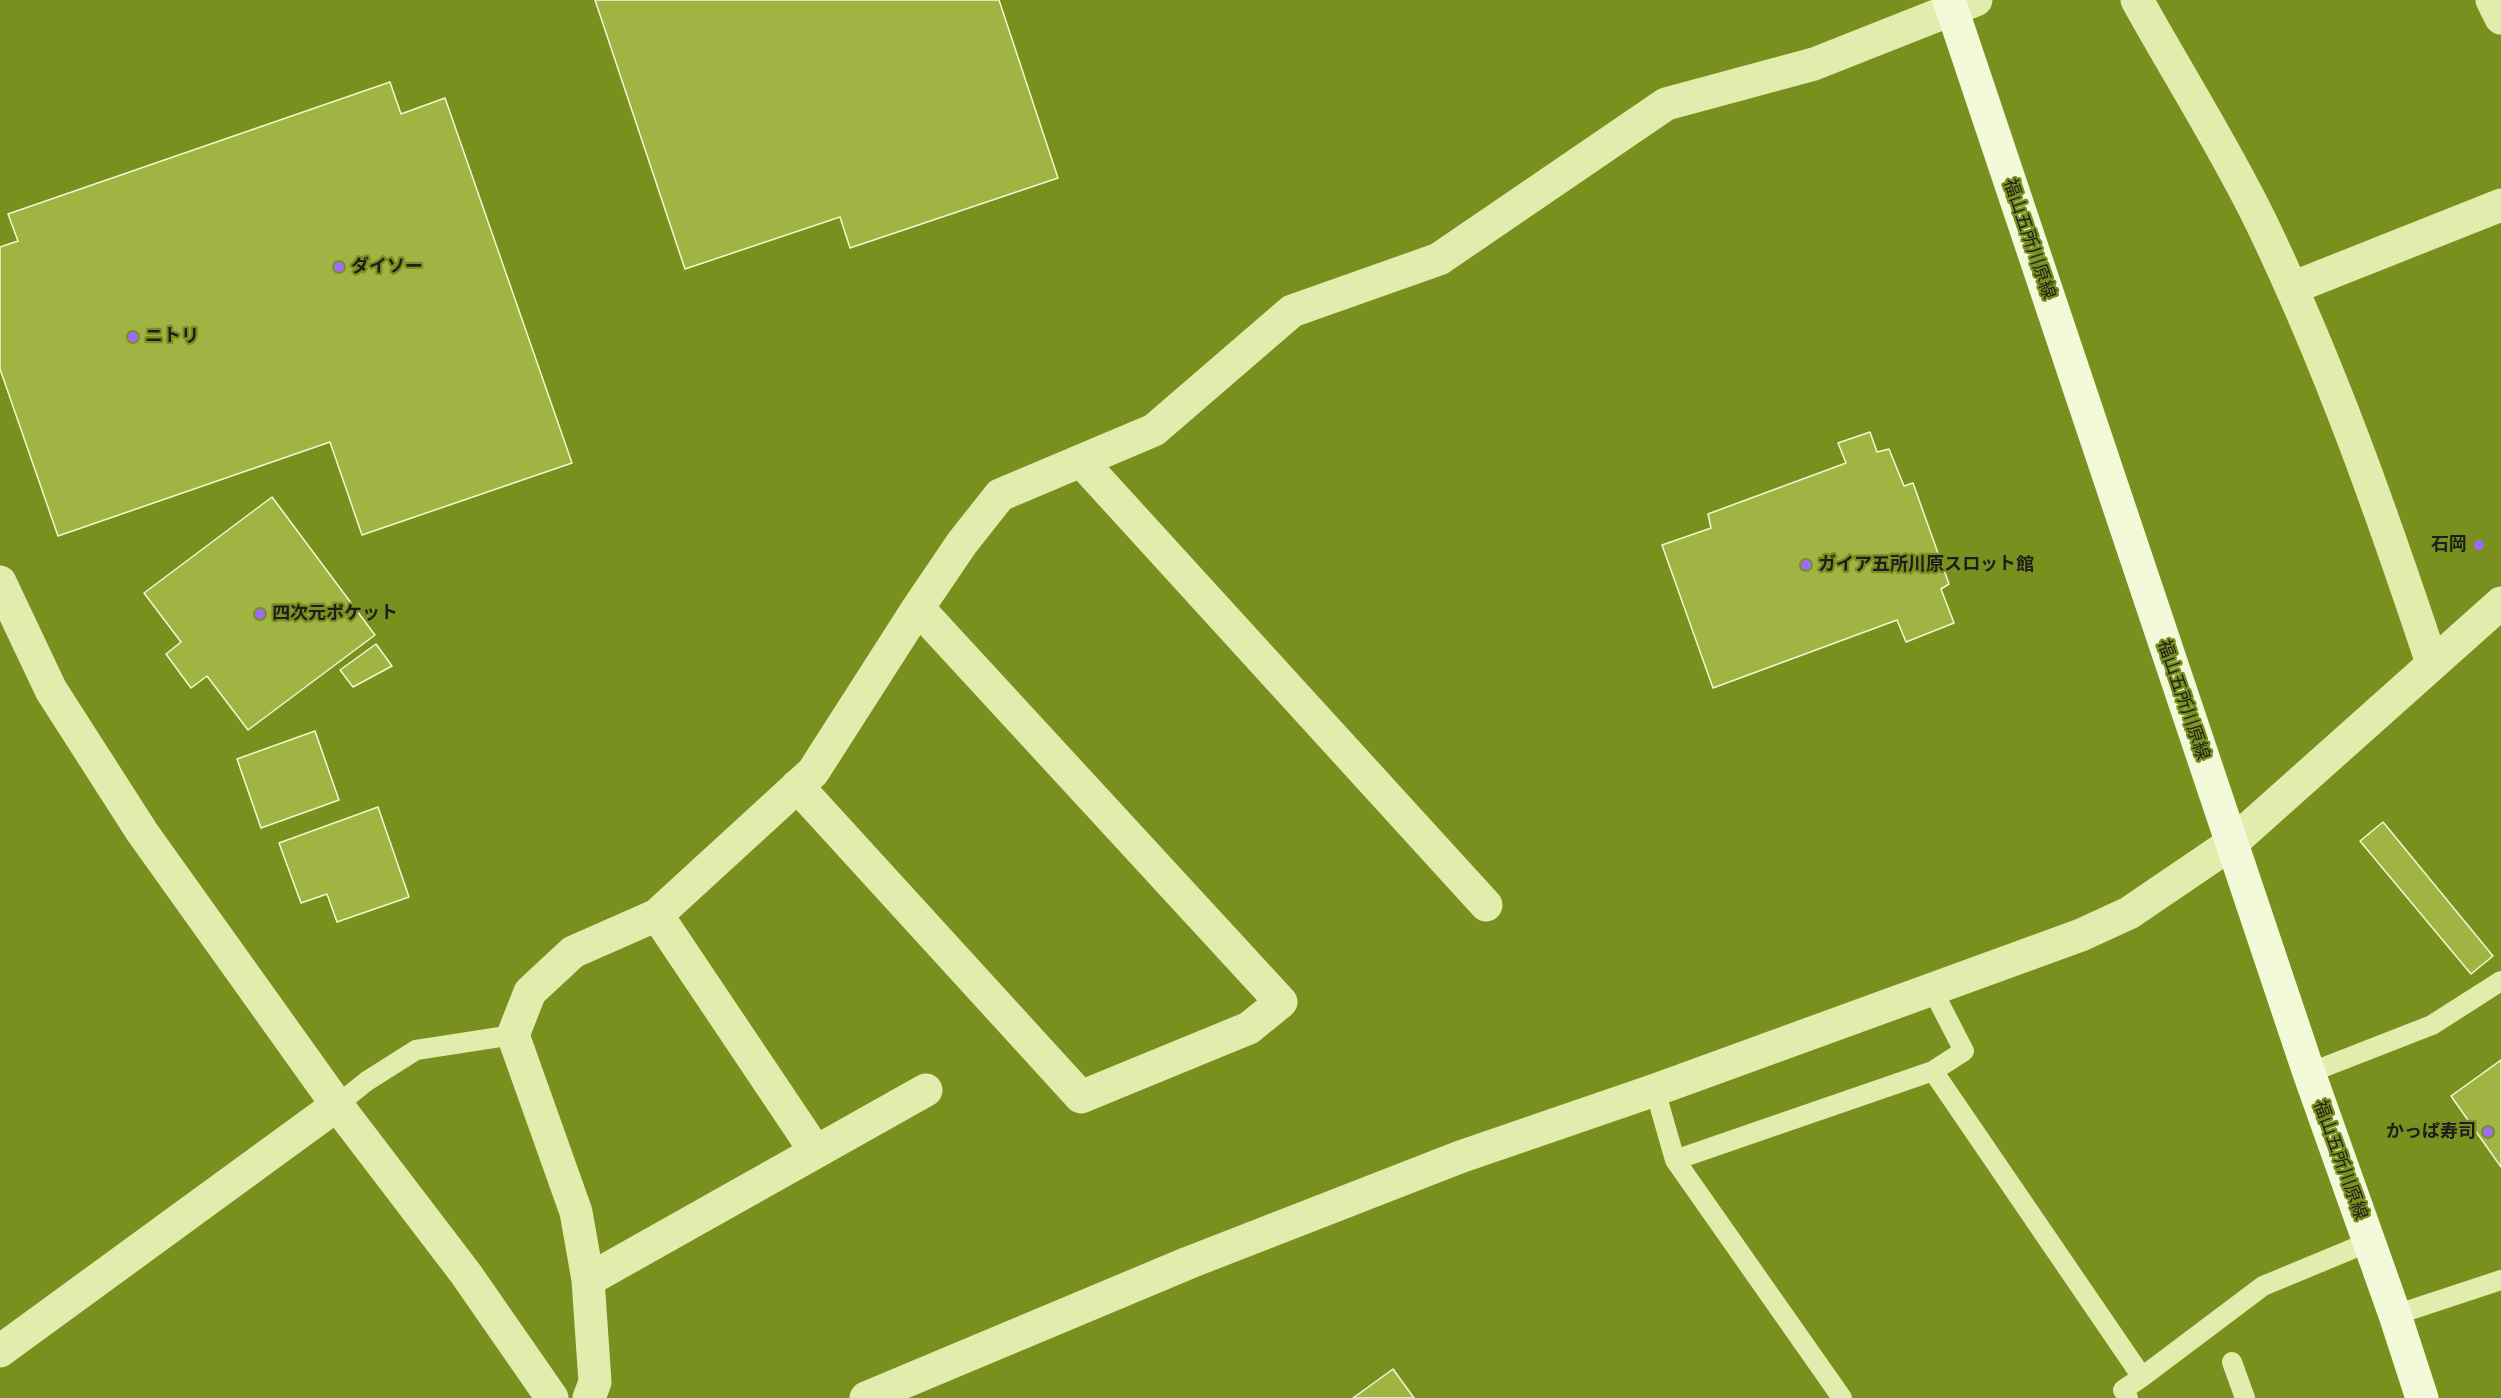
<!DOCTYPE html>
<html>
<head>
<meta charset="utf-8">
<style>
	body { margin:0 }
	canvas { display:block; background:#798f1e }
</style>
</head>
<body>
<canvas width="2501" height="1398"></canvas>
<script>
const ctx = document.querySelector('canvas').getContext('2d');
ctx.lineJoin = 'round';
function fillPath(path, color) {
  ctx.fillStyle = color;
  ctx.fill(path, 'evenodd');
}
function strokePath(path, color, width, dash) {
  ctx.strokeStyle = color;
  ctx.lineWidth = width;
  ctx.lineCap = dash ? 'butt' : 'round';
  ctx.setLineDash(dash || []);
  ctx.stroke(path);
}
function label(font, color, halo, rows, align = 'center') {
  ctx.font = font + ' "Open Sans","Noto Sans JP",sans-serif';
  ctx.lineWidth = 4.5;
  ctx.setLineDash([]);
  ctx.textBaseline = 'middle';
  ctx.strokeStyle = halo;
  ctx.fillStyle = color;
  for (const [text, x, y, turn = 0] of rows) {
    ctx.save();
    ctx.translate(x, y);
    ctx.rotate((+turn || 0) * Math.PI / 180);
    ctx.textAlign = isNaN(turn) ? turn : align;
    if (halo) ctx.strokeText(text, 0, 0);
    ctx.fillText(text, 0, 0);
    ctx.restore();
  }
}
const building = new Path2D(`
	M595,0h404l59,178 -208,70 -10,-31 -155,52z
	M390,82l11,32 44,-16 127,365 -210,72 -32,-93 -272,94 -58,-167v-122l18,-6 -10,-27z
	M1870,432l7,20 12,-3 15,37 9,-3 36,101 -8,5 13,34 -48,19 -9,-22 -184,68 -51,-143 49,-17 -3,-14 138,-51 -8,-20z
	M272,497l103,138 -127,95 -41,-54 -16,12 -25,-34 15,-12 -37,-49z
	M376,644l16,22 -39,21 -13,-17z
	M315,731l24,69 -78,28 -24,-69z
	M378,807l31,90 -72,25 -10,-28 -26,9 -22,-60z
	M2383,822l110,134 -22,18 -111,-133z
	M2501,1060v107l-50,-71z
	M1393,1369l21,29h-61z`);
fillPath(building, '#a0b443');
strokePath(building, '#f2f9d2', 1.5);
strokePath(new Path2D(`
	M1932,989l32,62 -31,20 209,306 121,-91 106,-44
	M2309,1073l123,-48 69,-44
	M1655,1090l20,70 258,-89
	M337,1105l30,-24 49,-31 97,-15
	M1675,1160l167,238
	M2395,1315l106,-35
	M2232,1362l13,36
	M2128,1398l-5,-8 19,-13`), '#e2edad', 20);
strokePath(new Path2D(`
	M2137,0c41,74 87,146 124,222 69,143 121,291 171,441
	M2492,0l9,18
	M2292,288l209,-83
	M1081,461l405,444
	M797,786l284,311 168,-69 32,-26 -363,-394
	M657,915l159,237
	M588,1280l338,-190
	M0,1351l337,-246
	M589,1398l6,-16 -7,-102 -12,-68 -63,-177 17,-43 43,-40 84,-37 156,-143 105,-164 44,-65 38,-48 154,-65 138,-119 147,-52 227,-155 148,-40 162,-64`), '#e2edad', 33);
strokePath(new Path2D(`
	M0,582l51,108 91,142 195,273 129,169 86,124
	M866,1398l322,-135 272,-106 195,-67 426,-155 48,-22 103,-70 269,-240`), '#e2edad', 33);
strokePath(new Path2D(`
	M1949,0l360,1073 86,242 27,83`), '#f3fad9', 33);
for (const [x, y, r, color] of [
	[339,267,6,"#9d6cfc"],
	[133,337,6,"#9d6cfc"],
	[2479,545,6,"#9d6cfc"],
	[1806,565,6,"#9d6cfc"],
	[260,614,6,"#9d6cfc"],
	[2488,1132,6,"#9d6cfc"]
]) {
  const dot = new Path2D();
  dot.arc(x, y, r, 0, 2 * Math.PI);
  ctx.fillStyle = color;
  ctx.fill(dot);
  strokePath(dot, '#798f1e', 2);
}
label('18px', '#1d1d1d', '#798f1e', [
	["福山五所川原線",2029,239,71],
	["福山五所川原線",2183,700,71],
	["福山五所川原線",2340,1160,70]
]);
label('bold 18px', '#1d1d1d', '#798f1e', [
	["ダイソー",351,267],
	["ニトリ",145,337],
	["石岡",2467,545,"right"],
	["ガイア五所川原スロット館",1818,565],
	["四次元ポケット",272,614],
	["かっぱ寿司",2476,1132,"right"]
], 'left');
</script>
</body>
</html>
